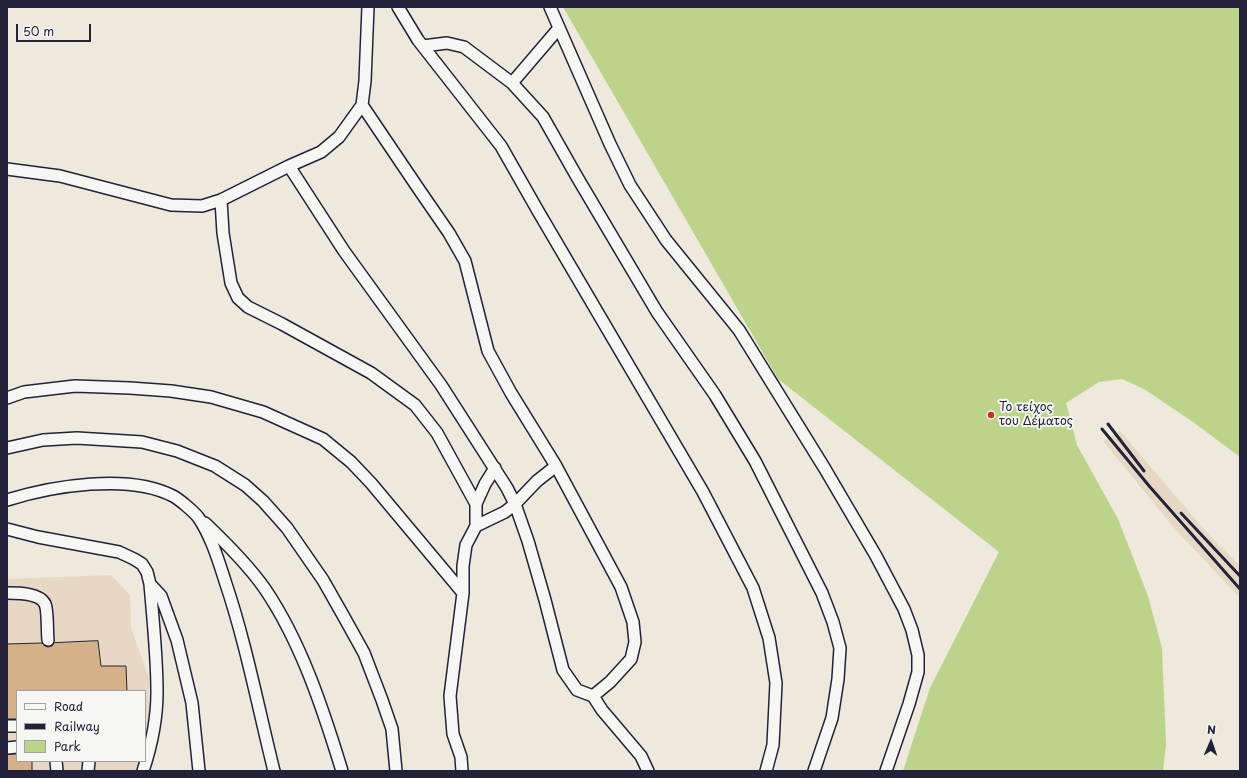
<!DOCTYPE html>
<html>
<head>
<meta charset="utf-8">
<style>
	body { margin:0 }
	#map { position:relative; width:1247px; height:778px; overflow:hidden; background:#efe8dd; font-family:"Playpen Sans",sans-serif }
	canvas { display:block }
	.frame { position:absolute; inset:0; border:8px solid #22223b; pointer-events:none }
	.legend { position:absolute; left:16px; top:690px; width:130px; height:72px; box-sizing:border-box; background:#f6f6f2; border:1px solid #a1a1a9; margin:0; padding:5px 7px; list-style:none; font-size:12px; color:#22223b }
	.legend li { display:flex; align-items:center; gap:8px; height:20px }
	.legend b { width:20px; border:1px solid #a1a1a9 }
	.north { position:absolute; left:1191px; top:722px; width:40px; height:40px; -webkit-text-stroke:3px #f6f6f2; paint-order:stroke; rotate:2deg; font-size:11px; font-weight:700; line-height:16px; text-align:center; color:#22223b }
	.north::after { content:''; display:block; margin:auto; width:14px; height:18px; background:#22223b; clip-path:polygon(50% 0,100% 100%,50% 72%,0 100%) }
	.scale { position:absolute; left:16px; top:24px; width:75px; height:18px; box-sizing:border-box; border:2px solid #22223b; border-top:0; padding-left:5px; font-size:12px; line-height:14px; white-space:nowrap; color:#22223b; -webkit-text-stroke:3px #f6f6f2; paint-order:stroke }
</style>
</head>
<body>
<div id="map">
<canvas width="1247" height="778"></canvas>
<div class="frame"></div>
<ul class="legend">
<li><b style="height:5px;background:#f6f6f2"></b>Road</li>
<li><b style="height:5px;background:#22223b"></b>Railway</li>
<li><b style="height:11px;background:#bcd38a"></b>Park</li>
</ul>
<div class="north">N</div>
<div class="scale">50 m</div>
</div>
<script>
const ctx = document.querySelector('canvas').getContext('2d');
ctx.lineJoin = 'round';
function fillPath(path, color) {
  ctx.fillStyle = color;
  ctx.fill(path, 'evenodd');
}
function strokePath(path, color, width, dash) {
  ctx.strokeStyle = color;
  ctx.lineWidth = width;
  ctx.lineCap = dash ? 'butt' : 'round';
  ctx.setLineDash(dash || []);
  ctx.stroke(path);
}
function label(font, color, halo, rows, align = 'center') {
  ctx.font = font + ' "Playpen Sans",sans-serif';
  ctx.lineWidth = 4;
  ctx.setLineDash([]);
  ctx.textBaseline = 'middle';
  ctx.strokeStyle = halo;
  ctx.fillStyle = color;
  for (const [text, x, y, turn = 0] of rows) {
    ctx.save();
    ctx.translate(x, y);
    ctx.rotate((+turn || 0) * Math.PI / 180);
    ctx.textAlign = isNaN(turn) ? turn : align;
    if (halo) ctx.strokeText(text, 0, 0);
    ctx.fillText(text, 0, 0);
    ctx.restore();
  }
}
fillPath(new Path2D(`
	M1120,431l89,104 31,31v32l-65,-69 -72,-88z
	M111,575l19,20 1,33 18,50v41l-4,31v-59h-128v70h126l-3,10h-133v-192z`), '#e7d8c3');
fillPath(new Path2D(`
	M563,7h677v450l-47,-35 -49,-33 -22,-10 -23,3 -33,21 11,42 41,74 30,77 14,52 4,96 -3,27h-260l27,-83 69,-136 -221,-173z`), '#bcd38a');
const building = new Path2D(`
	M98,641l3,25h25l1,25h-110v28h-10v-75l35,-1 3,3 3,1 4,-1 2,-3z
	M17,754v7h15v10h-25v-16z`);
fillPath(building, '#d5b187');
strokePath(building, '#22223b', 1);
const minor = new Path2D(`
	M368,7l-3,74 -3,24 -23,32 -18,15 -32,14 55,85 97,134 66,103 8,16 13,37 17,59 18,70 14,20 16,6 17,-14 21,-23 4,-17 -2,-20 -12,-35 -65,-121 -19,15 -22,23 -10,8 -29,14 -10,19 -3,21v27
	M398,7l20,33 83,106 37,65 165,281 50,96 16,50 7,45 -3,62 -7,26
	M550,7l60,137 20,41 36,55 73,90 86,139 51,87 28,53 8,21 6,25v17l-9,32 -23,67
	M559,28l-47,55 31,34 34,60 80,135 58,83 40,66 67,132 11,29 7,26 -2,31 -6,39 -18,53
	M423,46l24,-3 17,4 48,36
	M362,105l56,83 31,45 16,28 23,90 23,42 45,73
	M7,169l53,7 111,29 31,1 19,-6 2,33 8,50 7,15 10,9 34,17 89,49 44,32 22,28 39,71
	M221,200l68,-34
	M7,398l17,-6 51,-6 55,2 41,3 40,6 52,15 60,27 28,23 20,21 92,110 -13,103 3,38 8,23 1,14
	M7,448l36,-8 34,-2 65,4 35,9 38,15 30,19 18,16 24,27 36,52 21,37 20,36 18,47 10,29 4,42
	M7,500c45,-14 122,-27 166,-4 6,3 21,16 25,21 13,19 20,42 27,64 21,62 33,126 49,190
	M205,523c20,19 44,43 60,66 36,53 58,120 77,182
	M476,526v-22l9,-20 10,-16
	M7,529l31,8 81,15 15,7 8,5 5,8 3,12c3,36 7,72 7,108 0,26 -6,55 -14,79
	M150,584l11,12 16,44 15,63 7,68
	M7,593c11,0 33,0 38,11 3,6 2,28 3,36
	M593,696l9,14 39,46 7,15
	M7,726h10
	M7,748l10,-1
	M56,761l1,10
	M88,771l1,-10`);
strokePath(minor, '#22223b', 14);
strokePath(minor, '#f6f6f2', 11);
strokePath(new Path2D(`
	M1108,424l36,47
	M1102,429l48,58 90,102
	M1181,513l59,63`), '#22223b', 3);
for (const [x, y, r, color] of [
	[991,415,4,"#c8321e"]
]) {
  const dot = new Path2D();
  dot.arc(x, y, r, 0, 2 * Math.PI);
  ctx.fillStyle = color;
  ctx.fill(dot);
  strokePath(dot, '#f6f6f2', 1.5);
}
label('12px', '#22223b', '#f6f6f2', [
	["Το τείχος",999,408],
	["του Δέματος",999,422]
], 'left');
</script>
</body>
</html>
